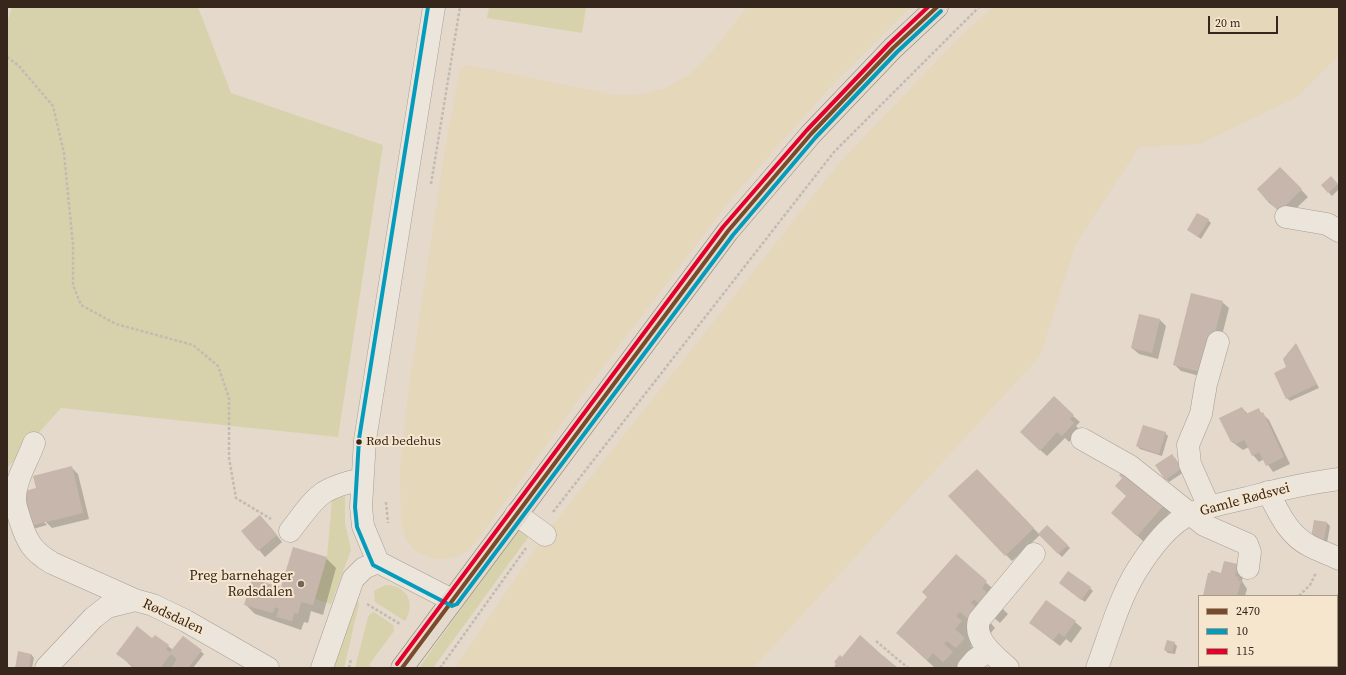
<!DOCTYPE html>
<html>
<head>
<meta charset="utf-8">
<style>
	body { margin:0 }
	#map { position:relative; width:1346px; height:675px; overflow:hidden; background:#e4d9ca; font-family:"Source Serif 4",serif }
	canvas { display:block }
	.frame { position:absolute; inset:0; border:8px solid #36261c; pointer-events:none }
	.legend { position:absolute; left:1198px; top:595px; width:140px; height:72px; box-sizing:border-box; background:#f6e6ce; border:1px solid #a99987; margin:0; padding:5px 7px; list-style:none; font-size:12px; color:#36261c }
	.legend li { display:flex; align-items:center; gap:8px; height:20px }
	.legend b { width:20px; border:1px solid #a99987 }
	.scale { position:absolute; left:1208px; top:16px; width:70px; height:18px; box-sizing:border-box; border:2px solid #36261c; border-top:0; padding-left:5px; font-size:12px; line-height:14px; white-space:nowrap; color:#36261c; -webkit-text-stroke:3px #f6e6ce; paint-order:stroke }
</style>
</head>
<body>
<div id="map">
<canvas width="1346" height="675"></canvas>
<div class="frame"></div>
<ul class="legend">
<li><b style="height:5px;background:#7a4b2a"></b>2470</li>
<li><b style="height:5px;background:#059cbc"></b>10</li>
<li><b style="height:5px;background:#e4002b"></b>115</li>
</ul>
<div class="scale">20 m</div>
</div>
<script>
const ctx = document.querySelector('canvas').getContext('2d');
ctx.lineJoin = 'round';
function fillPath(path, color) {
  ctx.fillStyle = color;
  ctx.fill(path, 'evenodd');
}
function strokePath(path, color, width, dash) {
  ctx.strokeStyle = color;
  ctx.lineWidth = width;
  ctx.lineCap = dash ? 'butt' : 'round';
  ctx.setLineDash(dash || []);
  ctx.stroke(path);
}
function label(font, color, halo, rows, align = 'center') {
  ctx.font = font + ' "Source Serif 4",serif';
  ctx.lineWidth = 4;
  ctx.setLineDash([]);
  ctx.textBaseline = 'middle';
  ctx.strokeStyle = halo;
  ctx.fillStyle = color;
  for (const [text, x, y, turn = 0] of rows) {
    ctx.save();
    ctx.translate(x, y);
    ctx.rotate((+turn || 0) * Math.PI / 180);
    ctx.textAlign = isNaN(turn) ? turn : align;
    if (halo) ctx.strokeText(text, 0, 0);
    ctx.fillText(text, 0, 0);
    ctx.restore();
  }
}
fillPath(new Path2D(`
	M747,7h164l-77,76 -99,111 -143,187 -113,157 -12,13 -11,6 -13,2 -14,-2 -13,-6 -10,-11 -5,-19 -1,-51 9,-83 36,-238 15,-79 6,-5 149,30 29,-1 22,-6 23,-13 27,-28z
	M993,7h346v48l-42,42 -98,47 -60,3 -63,96 -36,113 -287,312h-298l90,-133 296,-374 120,-125z`), '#e4d7ba');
fillPath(new Path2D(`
	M12,7h186l33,86 152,52 -45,292 -277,-29 -54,60v-445z
	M489,7h97l-4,26 -95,-15z
	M345,496v27l6,27 -20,54 -16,-5 12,-42 5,-57z
	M518,528l11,8 -96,132h-14z
	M385,585c22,0 31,18 20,36l-30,-19 -1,-11z
	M358,600l1,4 -15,64h-15l22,-63z
	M374,612l19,13 1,6 -25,34 4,3h-18l13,-51 2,-3z`), '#d7d2ac');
fillPath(new Path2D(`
	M1280,168l28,29 -21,20 -19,-15z
	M1331,178l8,8v3l-7,7 -10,-11z
	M1208,220l3,3 -10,16 -13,-9z
	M1222,302l7,6 -18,71 -30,-8 -7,-7z
	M1160,320l6,6 -8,33 -19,-5 -7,-6z
	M1296,345l23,43 -29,13 -3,-3z
	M1242,408l6,6 10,-4 11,10 21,44 -17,8 -9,-13 -5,3 -6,-7 -4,-8 -6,3 -11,-8z
	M1073,416l7,6 -4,4 4,4 -11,12 -4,-4 -18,18 -19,-17z
	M1165,433l3,3 -6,20 -22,-7 -3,-3z
	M1175,458l9,14 -15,10 -3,-3z
	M72,468l6,6 11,45 -37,9 -7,-7h-2l4,4 -14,4 -11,-36 16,-4z
	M977,470l62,64 8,-8 23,22 -8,9 -22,-22 -28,26 -63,-65z
	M1126,475l46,35 -28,32 -25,-23 8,-23z
	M267,523l15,19 -17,15 -6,-7z
	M1327,523l3,3 -3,17 -12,-2z
	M956,555l47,43 -5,6 10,10 -8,9 -9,-8 -4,4 8,9 -7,8 -11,2 -6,8 10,9 -13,13h-33l-38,-35 31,-36z
	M326,558l10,10 -13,47 -12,-4 -3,12 -4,-1 -3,8 -46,-16 -10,-10 37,-15z
	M1238,565l6,7 -2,9 5,8 -2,7h-41l18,-22z
	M1060,583l30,5 3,3 -8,11z
	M1338,594l1,1v49l-2,-2z
	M1075,622l7,6 -11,15 -5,-4 -6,7 -30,-23z
	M155,636l18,14 10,-13 21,17 -11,14h-60l-15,-15 35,-14z
	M1174,643l3,3 -2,8 -7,-1 -3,-3z
	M31,654l3,4 -2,10h-16z`), '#0003');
fillPath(new Path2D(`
	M1280,167l22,22 -23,23 -10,-11 -1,1 -11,-13z
	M1331,176l7,8 -10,9 -7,-8z
	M1197,213l12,6 -11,18 -11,-7z
	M1191,293l32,8 -18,72 -32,-8z
	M1139,314l21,5 -8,34 -21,-5z
	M1296,343l21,41 -31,15 -12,-26 12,-6 -3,-8z
	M1054,396l20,19 -4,4 4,4 -12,13 -5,-4 -17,19 -20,-19z
	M1242,407l4,7 13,-6 2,5 2,-1 21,45 -18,9 -7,-14 -7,4 -9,-19 1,3 -9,4 -1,-3 -3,1 -12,-24z
	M1143,425l23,7 -7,22 -23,-8z
	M1172,454l10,14 -17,12 -10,-15z
	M72,466l11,47 -54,13 -8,-34 15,-4 -3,-12z
	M977,469l57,59 -29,28 -57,-60z
	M1123,471l43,32 -29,33 -26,-23 15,-17 -11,-10 7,-8 -3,-3z
	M260,515l17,20 -19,16 -17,-20z
	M1314,520l13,2 -3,18 -13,-2z
	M1047,525l21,20 -10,9 -20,-20z
	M293,547l34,10 -14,48 -12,-3 -3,12 -4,-1 -2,8 -16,-4 3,-8 -4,-2 -2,6 -29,-8 8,-26 29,8z
	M956,554l31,27 -5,7 10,9 -9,10 -9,-8 -3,4 9,8 -9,10 -11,-9 -4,4 6,5 -7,8 10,9 -9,10 -9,-7 -3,3 9,8 -10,10 -10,-9 -6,7 -31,-27 31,-36 -5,-5z
	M1224,561l14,3 -3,12 4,1 -1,3 3,1 -4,15h-34l5,-23h2l1,-3 10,3z
	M1068,571l23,16 -10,13 -22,-17z
	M1338,593l1,41 -2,2v-40h-1z
	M1046,600l30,21 -12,16 -5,-4 -6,7 -24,-17z
	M137,626l15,12 3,-3 14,10 -3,4 4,3 13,-16 19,14 -14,18h-17l6,-9 -6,-5 -11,14h-28l1,-2 -17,-12z
	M860,635l21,19 17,14h-61l-3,-2 2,-2 -2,-2 6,-7 2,2z
	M1167,640l8,2 -3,10 -8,-2z
	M18,651l13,3 -2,14h-14z`), '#c7b6ab');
const minor = new Path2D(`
	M434,7l-69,433 -4,67 2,19 15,36 74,38
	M1286,217l41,7 12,7
	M1082,439l48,27 74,59 43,19 3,8 -2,16
	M34,443c-6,17 -19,37 -19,56 0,7 3,14 5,21 7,22 12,31 32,43l83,37
	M1268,492c11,21 20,43 42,54 9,5 20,8 29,13
	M1209,507l-19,-43 -2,-19 13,-31 5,-30 12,-42
	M516,514l29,21
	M290,531c27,-35 28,-42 72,-52
	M46,668l47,-50 14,-11 28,-7 18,5 33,16 82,47
	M322,668l31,-89 11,-11 14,-6
	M968,668l7,-8 14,-10
	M1008,668c-13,-12 -35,-28 -29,-48l55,-66
	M1097,668c12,-32 22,-69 40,-98 12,-19 27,-40 46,-52 19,-11 42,-15 64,-20 30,-8 61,-15 92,-19`);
const major = new Path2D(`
	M402,668l326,-437 83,-97 82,-86 44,-41`);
strokePath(minor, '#a89e94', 23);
strokePath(major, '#8e847a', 23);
strokePath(new Path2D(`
	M7,57l11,8 35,41 11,47 9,92v40l8,20 35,19 77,21 25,21 11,32v60l7,40 35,21
	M431,184l29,-177
	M386,502l2,21
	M553,512l281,-360 145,-145
	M1299,596l11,-11 6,-12
	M367,604l33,20
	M876,641l32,27
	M349,668l2,-9
	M440,668l86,-120
	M1274,668l1,-2`), '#c3bbb3', 2.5, [3, 2]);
strokePath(minor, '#ebe5dc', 22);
strokePath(major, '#e3dacd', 22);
strokePath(new Path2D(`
	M402,668l326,-437 83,-97 82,-86 44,-41`), '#7a4b2a', 4);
strokePath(new Path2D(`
	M428,7l-69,432 -4,68 2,20 16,38 79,41 5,-2 276,-369 82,-97 82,-86 44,-41`), '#059cbc', 4);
strokePath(new Path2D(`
	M397,664l326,-437 84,-97 82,-86 39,-37`), '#e4002b', 4);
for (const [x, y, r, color] of [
	[359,442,3.5,"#36261c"],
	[301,584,4,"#736559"]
]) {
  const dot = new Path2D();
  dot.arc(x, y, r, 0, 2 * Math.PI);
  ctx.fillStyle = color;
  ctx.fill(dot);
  strokePath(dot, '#f6e6ce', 1.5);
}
label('13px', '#36261c', '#f6e6ce', [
	["Rød bedehus",366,442]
], 'left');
label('14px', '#36261c', '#f6e6ce', [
	["Gamle Rødsvei",1245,500,-15],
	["Rødsdalen",173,617,25]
]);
label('14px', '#36261c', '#f6e6ce', [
	["Preg barnehager",293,576],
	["Rødsdalen",293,592]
], 'right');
</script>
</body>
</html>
